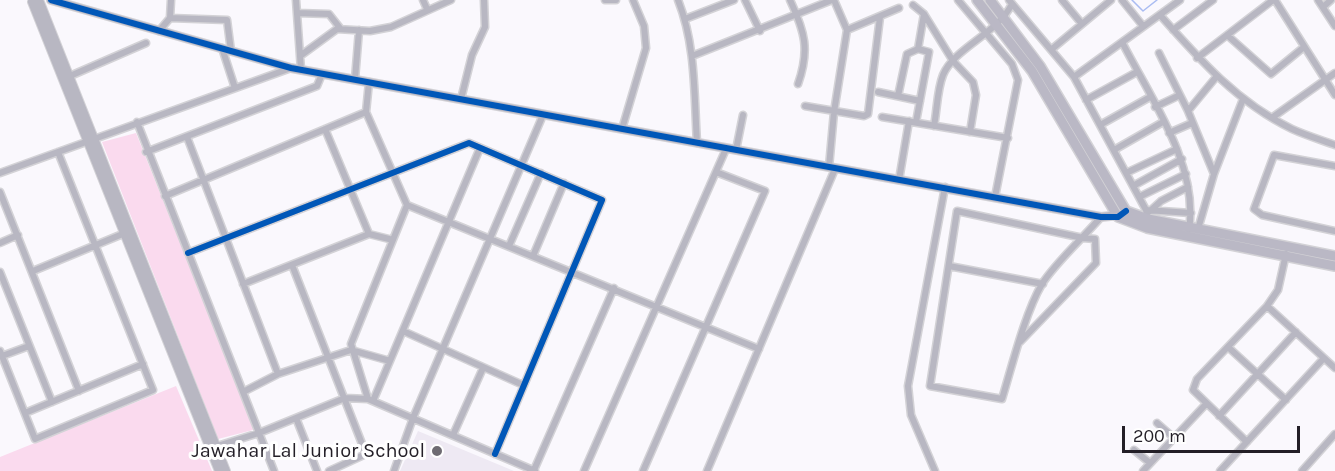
<!DOCTYPE html>
<html>
<head>
<meta charset="utf-8">
<style>
	body { margin:0 }
	#map { position:relative; width:1335px; height:471px; overflow:hidden; background:#faf8fd; font-family:Karla,sans-serif }
	canvas { display:block }
	.scale { position:absolute; left:1122px; top:426px; width:178px; height:27px; box-sizing:border-box; border:3px solid #231f27; border-top:0; padding-left:8px; font-size:18px; line-height:21px; white-space:nowrap; color:#231f27; -webkit-text-stroke:4px #fff; paint-order:stroke }
</style>
</head>
<body>
<div id="map">
<canvas width="1335" height="471"></canvas>
<div class="scale">200 m</div>
</div>
<script>
const ctx = document.querySelector('canvas').getContext('2d');
ctx.lineJoin = 'round';
function fillPath(path, color) {
  ctx.fillStyle = color;
  ctx.fill(path, 'evenodd');
}
function strokePath(path, color, width, dash) {
  ctx.strokeStyle = color;
  ctx.lineWidth = width;
  ctx.lineCap = dash ? 'butt' : 'round';
  ctx.setLineDash(dash || []);
  ctx.stroke(path);
}
function label(font, color, halo, rows, align = 'center') {
  ctx.font = font + ' Karla,sans-serif';
  ctx.lineWidth = 6;
  ctx.setLineDash([]);
  ctx.textBaseline = 'middle';
  ctx.strokeStyle = halo;
  ctx.fillStyle = color;
  for (const [text, x, y, turn = 0] of rows) {
    ctx.save();
    ctx.translate(x, y);
    ctx.rotate((+turn || 0) * Math.PI / 180);
    ctx.textAlign = isNaN(turn) ? turn : align;
    if (halo) ctx.strokeText(text, 0, 0);
    ctx.fillText(text, 0, 0);
    ctx.restore();
  }
}
fillPath(new Path2D(`
	M418,431l96,40h-114z`), '#eee9f3');
fillPath(new Path2D(`
	M136,133l116,289 1,8 -35,9 -116,-297z
	M176,386l36,85h-212v-14z`), '#fadaee');
strokePath(new Path2D(`
	M1132,0l11,11 14,-11`), '#aabcf2', 1.5);
const minor = new Path2D(`
	M296,0l5,70
	M423,0l4,9
	M605,0h11
	M678,0c18,45 16,95 19,143
	M745,0l15,31
	M790,0c15,32 20,50 8,84
	M958,0l54,64 6,16 -23,117
	M1009,0l65,77 72,133 2,11
	M1062,0l20,24
	M1122,0l21,26
	M1275,0l60,95
	M1318,0l17,26
	M913,5l11,9 29,47 20,21 3,13 -6,37
	M1323,7l8,-7
	M297,13l32,1 11,14
	M1160,15c39,44 78,88 132,114 13,6 29,11 43,16
	M170,18l57,2 4,31
	M685,19l49,-19
	M847,30l52,-22
	M1173,30l40,-30
	M159,31l11,-13 1,-18
	M1227,35l44,39 33,-27
	M1122,42c29,57 77,123 67,188
	M222,48l13,40
	M1052,49l59,-49
	M1159,53l29,58 26,63
	M300,56l37,-27 33,2 21,-4 60,-27
	M692,56l140,-56
	M1197,58l76,-58
	M70,76l76,-33
	M1074,77l106,-77
	M355,79l4,-49
	M369,82l-3,30 41,93 352,144
	M878,92l42,9
	M898,96l9,-42 11,-5 6,-35
	M461,99l11,-44 13,-28 -1,-27
	M1086,100l51,-28
	M805,106l59,10 4,-2 12,-97
	M1155,107l25,-12
	M1188,111l29,-35
	M882,117l126,21
	M1273,117l62,-44
	M137,122l137,349
	M916,122l13,-70 -11,-3
	M1100,125l50,-28
	M934,126c3,-15 3,-36 9,-51 11,-27 54,-41 69,-71
	M325,129l44,105
	M622,129l24,-81 -2,-22 -11,-26
	M1169,133l23,-10
	M187,137l91,237
	M736,150l7,-35
	M1114,150l49,-28
	M146,152l171,-66 5,-12
	M1335,166l-61,-11 -20,54 8,6 73,16
	M829,167l5,-55 13,-82 -13,-30
	M0,173l291,-105
	M1126,173l51,-24
	M899,180l10,-59
	M1133,186l49,-27
	M0,192l79,199
	M165,196l201,-84
	M1139,197l47,-23
	M1146,210l45,3
	M1150,211l11,-10 27,-14
	M1198,229l16,-55 29,-75
	M0,243l18,-8
	M509,246l32,-73
	M188,253l281,-110 133,57 -107,254
	M533,256l31,-73
	M292,265l74,189 -37,17
	M949,266l94,18
	M33,271l92,-38
	M0,272l52,130
	M243,284l126,-50 24,6
	M1267,306l68,62
	M403,331l120,54
	M1020,342l76,-79 -1,-24 -12,-1 -126,-27 -27,175 72,13c10,-33 23,-86 40,-115 13,-21 42,-47 59,-67
	M1228,347l58,53
	M0,351l35,88 118,-49 -95,-238
	M2,356l27,-10
	M243,392l35,-18 73,-24 39,11
	M368,399l-17,-55 56,-139
	M373,401l107,-253
	M25,413l118,-49
	M1219,416l77,-84
	M296,418l21,53
	M1157,423l17,15
	M453,435l30,-67
	M1247,442l-54,-52 4,-11 70,-73 11,-16 8,-36
	M214,447l45,-14 86,-35 23,1 167,72
	M1134,450l16,13
	M534,470l80,-182
	M394,471l19,-53 130,-303
	M584,471l142,-322
	M643,471l122,-280 -49,-19
	M707,471l128,-302
	M935,471l-24,-56 -3,-29 37,-199
	M1143,471l63,-67
	M1220,471l104,-113
	M1302,471l33,-37`);
const tertiary = new Path2D(`
	M39,0l187,471
	M51,0l240,68 810,149 19,-2
	M32,2l187,469`);
const primary = new Path2D(`
	M977,0l55,71 86,146 29,11 188,38
	M990,0l50,66 86,145 22,8 187,37`);
strokePath(minor, '#d3d2d6', 9);
strokePath(tertiary, '#d3d2d6', 10);
strokePath(primary, '#d3d2d6', 12);
strokePath(minor, '#b8b7c2', 6);
strokePath(tertiary, '#b8b7c2', 8);
strokePath(primary, '#bab8c5', 9);
strokePath(new Path2D(`
	M51,0l240,68 810,149h17l8,-6
	M188,253l281,-110 133,57 -107,254`), '#0057b8', 6);
for (const [x, y, r, color] of [
	[437,451,6,"#6e6b72"]
]) {
  const dot = new Path2D();
  dot.arc(x, y, r, 0, 2 * Math.PI);
  ctx.fillStyle = color;
  ctx.fill(dot);
  strokePath(dot, '#fff', 2);
}
label('20px', '#231f27', '#fff', [
	["Jawahar Lal Junior School",425,451]
], 'right');
</script>
</body>
</html>
